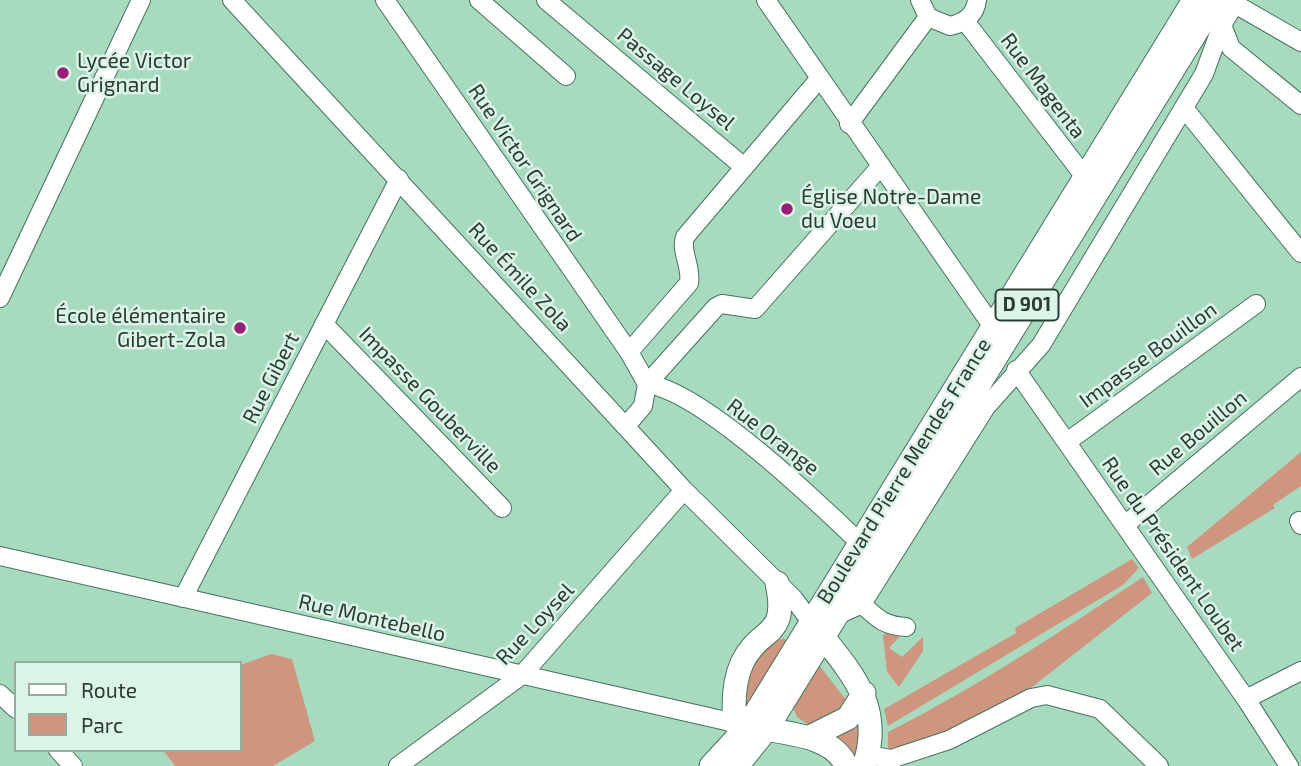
<!DOCTYPE html>
<html>
<head>
<meta charset="utf-8">
<style>
	body { margin:0 }
	#map { position:relative; width:1301px; height:766px; overflow:hidden; background:#a8dac0; font-family:"Exo 2",sans-serif }
	canvas { display:block }
	.legend { position:absolute; left:14px; top:661px; width:228px; height:91px; box-sizing:border-box; background:#dcf4e7; border:2px solid #94ab9f; margin:0; padding:9px 12px; list-style:none; font-size:21px; color:#293d33 }
	.legend li { display:flex; align-items:center; gap:14px; height:35px }
	.legend b { width:35px; border:2px solid #94ab9f }
</style>
</head>
<body>
<div id="map">
<canvas width="1301" height="766"></canvas>
<ul class="legend">
<li><b style="height:9px;background:#fff"></b>Route</li>
<li><b style="height:19px;background:#cf967f"></b>Parc</li>
</ul>
</div>
<script>
const ctx = document.querySelector('canvas').getContext('2d');
ctx.lineJoin = 'round';
function fillPath(path, color) {
  ctx.fillStyle = color;
  ctx.fill(path, 'evenodd');
}
function strokePath(path, color, width, dash) {
  ctx.strokeStyle = color;
  ctx.lineWidth = width;
  ctx.lineCap = dash ? 'butt' : 'round';
  ctx.setLineDash(dash || []);
  ctx.stroke(path);
}
function label(font, color, halo, rows, align = 'center') {
  ctx.font = font + ' "Exo 2",sans-serif';
  ctx.lineWidth = 5;
  ctx.setLineDash([]);
  ctx.textBaseline = 'middle';
  ctx.strokeStyle = halo;
  ctx.fillStyle = color;
  for (const [text, x, y, turn = 0] of rows) {
    ctx.save();
    ctx.translate(x, y);
    ctx.rotate((+turn || 0) * Math.PI / 180);
    ctx.textAlign = isNaN(turn) ? turn : align;
    if (halo) ctx.strokeText(text, 0, 0);
    ctx.fillText(text, 0, 0);
    ctx.restore();
  }
}
fillPath(new Path2D(`
	M1301,452v34l-28,19 2,3 -83,51 -5,-12z
	M1132,559l7,9 -16,17 -235,141 -4,-17 132,-76 -1,-5z
	M1143,577l9,16 -125,98 -54,34 -74,25 -5,-3 -6,3v-18c89,-45 172,-100 255,-155z
	M889,628l16,3 -16,17 13,9 21,-20v14l-24,36 -12,-15 -4,-36z
	M784,638l3,3 -42,67c-8,-25 13,-63 39,-70z
	M271,654l21,5 23,82 -42,25h-98l-12,-16h77v-85z
	M819,665l28,36 -2,6 -33,20 -15,-10 -5,-11z
	M855,724l4,5 -1,23 -4,3 -25,-17z`), '#cf967f');
const minor = new Path2D(`
	M232,0l452,490 110,109 17,23
	M385,0l244,352 18,32
	M479,0l87,76
	M546,0l198,167
	M766,0l227,327
	M920,0l8,17 22,9c14,-3 25,-10 27,-26
	M1235,4l66,38
	M965,21l120,156
	M1217,22l5,3 9,23 70,57
	M1184,108l117,145
	M849,124l79,-107
	M0,298l141,-298
	M324,324l178,184
	M629,352l60,-69c3,-16 -9,-32 -4,-46l134,-158
	M1016,370l230,329 43,67
	M647,384c55,7 171,119 213,159
	M626,426l17,-20 4,-22 69,-77 6,-3 33,5 125,-142
	M1067,442l189,-138
	M1299,521l2,4
	M1125,525l176,-148
	M0,556l735,167
	M183,598l216,-419
	M854,599c21,13 22,26 52,28
	M835,616l27,-12 124,-197 55,-62 163,-271 18,-49 15,-25
	M0,694l16,15
	M1246,699l55,-28
	M58,750l15,16
	M867,755l24,4 58,-19 82,-42 16,-3 53,14 59,57
	M398,766l124,-91 162,-185`);
const major = new Path2D(`
	M777,583c12,57 -17,42 -35,80 -8,18 -9,40 -7,60 31,10 98,7 111,43
	M814,626c36,45 71,80 50,140
	M810,737l38,-19 16,-25
	M711,766l36,-39 447,-727
	M737,766l29,-36 450,-730`);
strokePath(minor, '#44735c', 20);
strokePath(major, '#44735c', 25);
strokePath(minor, '#fff', 18);
strokePath(major, '#fff', 23);
for (const [x, y, r, color] of [
	[63,73,7,"#991e77"],
	[787,209,7,"#991e77"],
	[240,328,7,"#991e77"]
]) {
  const dot = new Path2D();
  dot.arc(x, y, r, 0, 2 * Math.PI);
  ctx.fillStyle = color;
  ctx.fill(dot);
  strokePath(dot, '#dcf4e7', 2.5);
}
for (const [x, y, w] of [
	[1027,305,63]
]) {
  const box = new Path2D();
  box.roundRect(x - w / 2, y - 15.5, w, 31, 5);
  ctx.fillStyle = '#dcf4e7';
  ctx.fill(box);
  strokePath(box, '#293d33', 2);
}
label('bold 19px', '#293d33', null, [
	["D 901",1027,305]
]);
label('21px', '#293d33', '#dcf4e7', [
	["Lycée Victor",77,61],
	["Grignard",77,85],
	["Église Notre-Dame",801,197],
	["du Voeu",801,221],
	["École élémentaire",226,316,"right"],
	["Gibert-Zola",226,340,"right"]
], 'left');
label('21px', '#293d33', '#dcf4e7', [
	["Passage Loysel",676,79,40],
	["Rue Magenta",1043,86,53],
	["Rue Victor Grignard",525,163,56],
	["Rue Émile Zola",520,277,47],
	["Impasse Bouillon",1148,355,-36],
	["Rue Gibert",271,378,-63],
	["Impasse Gouberville",430,400,46],
	["Rue Bouillon",1198,433,-40],
	["Rue Orange",773,437,38],
	["Boulevard Pierre Mendes France",904,471,-58],
	["Rue du Président Loubet",1173,554,55],
	["Rue Montebello",372,618,13],
	["Rue Loysel",535,624,-47]
]);
</script>
</body>
</html>
